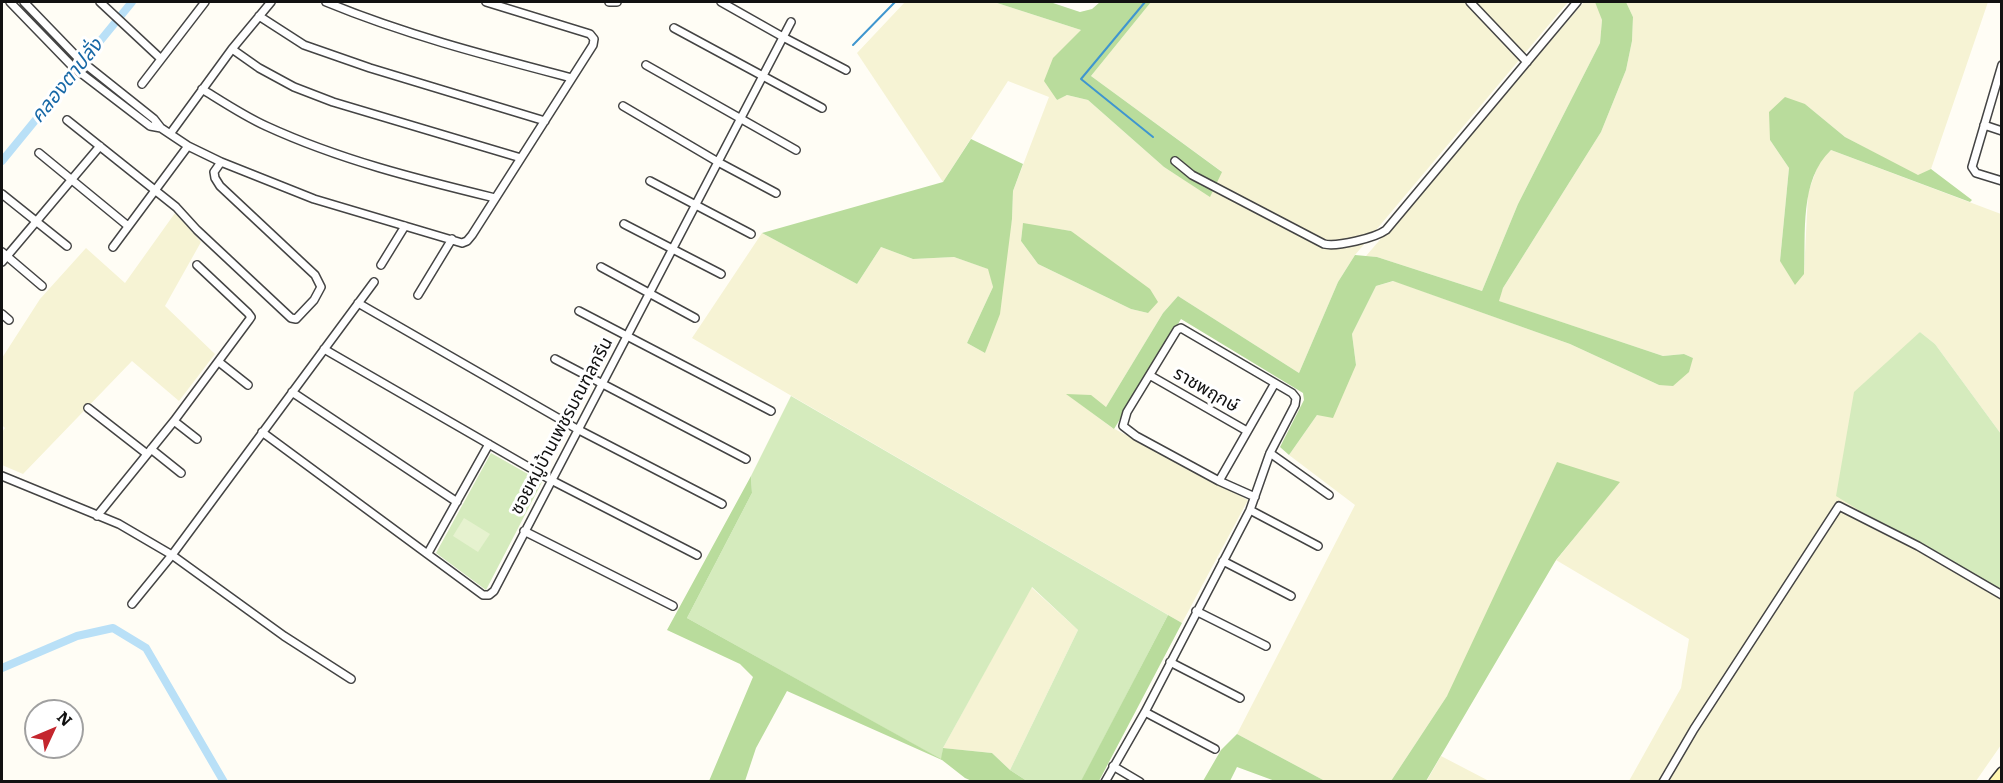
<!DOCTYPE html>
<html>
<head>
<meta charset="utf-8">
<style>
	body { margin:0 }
	#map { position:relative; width:2003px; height:783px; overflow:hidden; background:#fffdf5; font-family:Literata,serif }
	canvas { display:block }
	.frame { position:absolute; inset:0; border:3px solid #111; pointer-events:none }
	.north { position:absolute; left:24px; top:699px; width:60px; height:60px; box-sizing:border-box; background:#fff; border:2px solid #a0a0a0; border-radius:50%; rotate:46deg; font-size:16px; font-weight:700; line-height:24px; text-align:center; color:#111 }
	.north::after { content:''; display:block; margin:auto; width:21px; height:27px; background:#c4262e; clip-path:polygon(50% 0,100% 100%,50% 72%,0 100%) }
</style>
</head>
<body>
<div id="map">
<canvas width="2003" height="783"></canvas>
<div class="frame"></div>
<div class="north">N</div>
</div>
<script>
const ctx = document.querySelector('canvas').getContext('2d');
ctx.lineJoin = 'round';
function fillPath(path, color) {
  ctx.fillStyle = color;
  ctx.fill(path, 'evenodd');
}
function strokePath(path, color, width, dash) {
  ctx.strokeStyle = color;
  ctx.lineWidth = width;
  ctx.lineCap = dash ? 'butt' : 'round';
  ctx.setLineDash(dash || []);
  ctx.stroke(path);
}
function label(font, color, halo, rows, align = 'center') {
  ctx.font = font + ' Literata,"Noto Sans Thai",serif';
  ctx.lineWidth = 6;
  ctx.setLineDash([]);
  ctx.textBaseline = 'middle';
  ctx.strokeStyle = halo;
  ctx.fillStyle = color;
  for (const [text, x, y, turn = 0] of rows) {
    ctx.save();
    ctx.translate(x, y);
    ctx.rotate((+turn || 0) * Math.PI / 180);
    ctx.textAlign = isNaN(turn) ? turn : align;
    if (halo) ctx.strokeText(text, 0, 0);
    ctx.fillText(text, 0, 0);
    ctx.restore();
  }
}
fillPath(new Path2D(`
	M905,2h89l87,28 -25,70 11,-5 21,5 76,67 46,29 11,-25 -130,-95 60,-74h417l-213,253 -17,27 -39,91 -121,-77 -15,17 -57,94 -39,-13 44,33 137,73 -66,123 -490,-285 70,-105 95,51 24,-37 32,12 41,-2 35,12 4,18 -26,56 18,10 27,-134 1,-28 36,-94 -41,-16 -65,101 -86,-129zM1023,224l48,7 77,82 -17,-4 -93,-45 -17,-23z
	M1584,2h11l2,1 5,17 -2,23 -82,161 -36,87 -105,-34 -11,-1z
	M1626,2h362l-57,167 -13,7 -73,-39 -40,-33 -35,36 19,28 -9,93 24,13 4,-81 12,-33 11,-10 170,64v220l-66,-90 -15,-12 -83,163 164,103v147l-25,36h-347l52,-93 8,-49 -133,-79 64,-79 -173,215 -56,85h-66l-88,-47 118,-229 -66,-50 28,-40 39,-50 -4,-31 24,-48 18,-5 176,63 89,41 34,-27 -9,-4 -21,2 -165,-55 5,-13 98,-156 25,-62 6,-29 1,-24z
	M175,213l26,29 -36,64 50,48 -36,47 -47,-40 -109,113 -21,-9v-33l3,-4 -3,-3v-67l38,-59 46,-51 39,35z
	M1031,587l47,43 -68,140 -18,-17 -49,-5z
	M1441,756l48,25 -63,1z`), '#f6f3d4');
fillPath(new Path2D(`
	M1920,332l15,12 66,90v164l-165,-102 18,-104z
	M791,396l377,219 -87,167 -54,-1 -17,-11 68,-140 -46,-43 -89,161 -1,12 -255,-142 65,-125 -1,-17z
	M491,453l51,29 -56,108 -50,-37z`), '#d5ebbd');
fillPath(new Path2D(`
	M994,2h56l30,10 12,-3 8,-7h51l-60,74 131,96 -12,25 -46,-30 -76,-67 -21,-5 -10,5 -13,-19 9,-23 28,-28z
	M1595,2h31l7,15 -1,24 -6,29 -25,62 -98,156 -4,13 164,55 21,-2 9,4 -4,14 -16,14 -14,-1 -89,-41 -177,-63 -17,5 -24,48 4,31 -23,53 -16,-3 -28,40 -9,-8 24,-47 -1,-7 -122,-74 -67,110 -48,-35 25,1 15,12 57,-94 15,-17 121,77 39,-91 17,-27 22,2 105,34 36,-87 82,-161 2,-23z
	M1785,97l20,7 40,33 73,38 13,-6 41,31 -2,2 -139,-52c-32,30 -25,84 -27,124l-9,11 -15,-24 9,-93 -19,-28 -1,-28z
	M971,139l52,25 -10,27 -1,28 -12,95 -15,39 -18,-10 26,-56 -5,-18 -34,-12 -41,2 -32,-12 -24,37 -95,-51 181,-51z
	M1023,223l48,8 79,58 8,13 -10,11 -17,-4 -93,-45 -17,-23z
	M1557,462l63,20 -64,78 -130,221h-35l56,-85z
	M751,476l1,17 -65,125 254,141 2,-11 49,5 18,17 17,11 -53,1 -9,-4 -23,-18 -155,-69 -31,57 -11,33h-36l44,-104 -13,-13 -73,-34z
	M1168,615l14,8 -83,158h-18z
	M1237,734l88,47h-50l-38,-14 -7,14h-27l18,-31z`), '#b9dc9c');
fillPath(new Path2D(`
	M464,518l26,16 -12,18 -25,-16z`), '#e6f2cf');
strokePath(new Path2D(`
	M1145,2l-64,77 72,58
	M853,45l42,-43`), '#3f96cf', 2);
strokePath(new Path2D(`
	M2,161l130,-159
	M2,668l75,-32 36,-8 33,20 78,134`), '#b9e0f7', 8);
const street = new Path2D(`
	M10,2l63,65 77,59 11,2
	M24,2l56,58 74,59 7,9 27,18 33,16 93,37 148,44 5,-2 5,-6 121,-190 1,-6 -4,-5 -104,-32
	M100,2l60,56
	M326,2c80,33 162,54 246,76
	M609,2h8
	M721,2l62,35 63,33
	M1470,2l57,60
	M259,16l45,29 66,23 175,53
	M674,28l148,80
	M232,49l27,19 35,19 39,15 188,56
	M646,65l150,85
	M2002,65l-30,102 4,6 26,8
	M142,84l63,-82
	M202,89c21,13 42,27 64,37 74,34 151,53 229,72
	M623,106l95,56 58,31
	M67,120l109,87 21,23 94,88 5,1 18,-19 7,-13 -6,-12 -95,-89 -5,-8 -1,-6 7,-10
	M1984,125l18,6
	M170,134l62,-85 39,-47
	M39,153l89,73
	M1175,161l17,14 132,69c13,3 51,-6 62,-14l191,-228
	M650,181l101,53
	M2,194l65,52
	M624,224l97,50
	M113,247l75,-101
	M2,252l40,34
	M2,262l98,-116
	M381,265l24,-39
	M601,267l94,51
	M418,295l34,-56
	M358,303l219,126 145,75
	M579,311l192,100
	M2,314l7,6
	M324,349l227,131 146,75
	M555,359l191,100
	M219,362l29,23
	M1151,376l96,55
	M292,392l165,110
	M88,408l59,46
	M174,421l23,18
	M262,432l221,163h6l5,-4 297,-569
	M151,449l30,24
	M2,476l117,48 53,31 202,-273
	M1219,481l56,-98
	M1255,497l-36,-16 -83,-45 -13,-10 4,-14 50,-82 4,-2 111,65 4,5 -1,7 -25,48 59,42
	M1250,510l68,36
	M97,516l77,-95 75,-101 2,-3 -3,-4 -51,-48
	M524,531l149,75
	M428,553l61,-109
	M1223,561l68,35
	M132,604l40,-49 112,81 67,43
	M1196,611l70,35
	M1170,662l70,36
	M1145,712l70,37
	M1113,766l27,16
	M1105,782l40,-70 105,-202 20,-57
	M1663,782l31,-53 145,-223 79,40 84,49`);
const secondary = new Path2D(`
	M1994,782l8,-10`);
strokePath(street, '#444', 10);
strokePath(secondary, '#333', 12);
strokePath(street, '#fff', 7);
strokePath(secondary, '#fff6b0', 9);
label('18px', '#111', '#fff', [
	["ราชพฤกษ์",1206,390,30],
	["ซอยหมู่บ้านเพชรมณฑลกรีน",562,426,-62]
]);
label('italic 20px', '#1768a6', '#fff', [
	["คลองตาปลั่ง",67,81,-51]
]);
</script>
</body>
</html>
